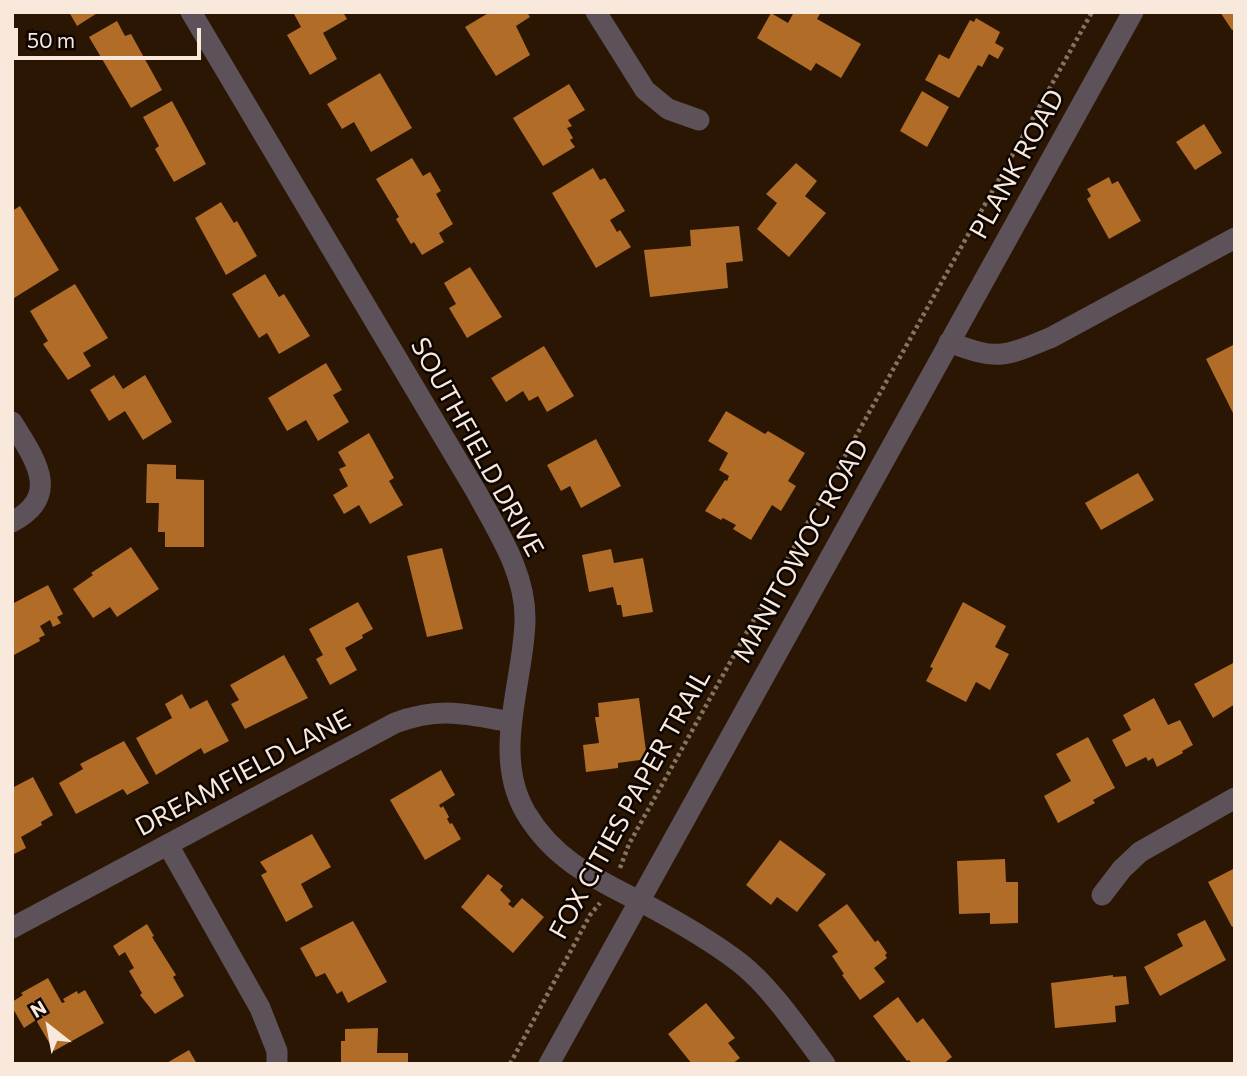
<!DOCTYPE html>
<html>
<head>
<meta charset="utf-8">
<style>
	body { margin:0 }
	#map { position:relative; width:1247px; height:1076px; overflow:hidden; background:#2b1603; font-family:Commissioner,sans-serif }
	canvas { display:block }
	.frame { position:absolute; inset:0; border:14px solid #f9e9dd; pointer-events:none }
	.north { position:absolute; left:14px; top:992px; width:70px; height:70px; -webkit-text-stroke:5px #0d0501; paint-order:stroke; rotate:329deg; font-size:19px; font-weight:700; line-height:28px; text-align:center; color:#f9e9dd }
	.north::after { content:''; display:block; margin:auto; width:24px; height:32px; background:#f9e9dd; clip-path:polygon(50% 0,100% 100%,50% 72%,0 100%) }
	.scale { position:absolute; left:14px; top:28px; width:187px; height:32px; box-sizing:border-box; border:4px solid #f9e9dd; border-top:0; padding-left:9px; font-size:21px; line-height:24px; white-space:nowrap; color:#f9e9dd; -webkit-text-stroke:5px #0d0501; paint-order:stroke }
</style>
</head>
<body>
<div id="map">
<canvas width="1247" height="1076"></canvas>
<div class="frame"></div>
<div class="north">N</div>
<div class="scale">50 m</div>
</div>
<script>
const ctx = document.querySelector('canvas').getContext('2d');
ctx.lineJoin = 'round';
function fillPath(path, color) {
  ctx.fillStyle = color;
  ctx.fill(path, 'evenodd');
}
function strokePath(path, color, width, dash) {
  ctx.strokeStyle = color;
  ctx.lineWidth = width;
  ctx.lineCap = dash ? 'butt' : 'round';
  ctx.setLineDash(dash || []);
  ctx.stroke(path);
}
function label(font, color, halo, rows, align = 'center') {
  ctx.font = font + ' Commissioner,sans-serif';
  ctx.lineWidth = 5;
  ctx.setLineDash([]);
  ctx.textBaseline = 'middle';
  ctx.strokeStyle = halo;
  ctx.fillStyle = color;
  for (const [text, x, y, turn = 0] of rows) {
    ctx.save();
    ctx.translate(x, y);
    ctx.rotate((+turn || 0) * Math.PI / 180);
    ctx.textAlign = isNaN(turn) ? turn : align;
    if (halo) ctx.strokeText(text, 0, 0);
    ctx.fillText(text, 0, 0);
    ctx.restore();
  }
}
fillPath(new Path2D(`
	M69,12h30l-22,14z
	M293,12h50l4,7 -24,14 14,26 -27,16 -23,-40 14,-8z
	M490,12h37l3,5 -14,9 14,29 -34,21 -31,-49z
	M794,12h27l-4,7 44,25 -20,34 -25,-15 -5,8 -54,-33 14,-25 17,10z
	M1220,12h15v17l-3,1z
	M976,18l24,14 -5,11 9,5 -6,11 -9,-5 -7,13 -4,-2 -19,33 -34,-18 14,-26 10,5 21,-39 4,2z
	M117,21l8,15 6,-2 31,56 -31,18 -42,-71z
	M380,73l32,55 -41,24 -17,-30 -12,7 -15,-25z
	M569,84l16,26 -17,10 4,6 -5,2 6,10 -3,2 5,7 -32,19 -30,-48z
	M922,91l27,16 -22,40 -27,-16z
	M172,101l34,63 -32,18 -19,-33 4,-3 -16,-29z
	M1204,124l18,29 -27,17 -19,-28z
	M412,158l11,18 7,-4 11,19 -5,3 17,30 -14,9 5,9 -22,13 -8,-13 -3,2 -15,-25 3,-2 -23,-38z
	M796,163l21,18 -12,15 21,17 -37,44 -32,-28 20,-26 -11,-9z
	M593,168l7,12 5,-2 20,33 -15,9 7,12 3,-2 11,17 -35,21 -44,-75z
	M1109,177l3,7 6,-3 23,40 -32,18 -22,-40 4,-3 -4,-7z
	M221,202l13,21 3,-2 20,35 -31,19 -31,-57z
	M20,206l39,64 -45,28 -2,-3v-84z
	M739,226l4,35 -17,2 2,25 -78,9 -6,-47 47,-4 -1,-16z
	M470,267l32,50 -35,21 -18,-30 7,-4 -12,-21z
	M265,274l14,23 5,-3 26,42 -31,18 -12,-21 -8,5 -27,-44z
	M75,284l33,54 -25,15 8,13 -23,14 -25,-36 5,-3 -18,-30z
	M1235,344v73l-29,-58z
	M544,346l30,50 -27,16 -9,-16 -9,5 -6,-10 -17,11 -15,-24z
	M326,363l16,27 -9,5 16,27 -31,19 -12,-21 -19,11 -19,-33z
	M114,375l9,14 22,-14 27,47 -29,18 -18,-29 -16,10 -19,-31z
	M726,411l39,23 3,-3 37,22 -17,28 8,5 -15,25 -9,-6 -21,35 -18,-11 3,-4 -13,-7 -2,2 -16,-9 20,-31 2,1 2,-5 -10,-6 9,-17 -20,-12z
	M369,433l25,45 -5,3 14,24 -33,19 -11,-19 -15,9 -11,-19 15,-9 -9,-17 7,-3 -8,-14z
	M596,439l25,47 -40,22 -11,-22 -9,5 -14,-26z
	M147,464l29,1v14l28,1v67h-39v-15h-7l1,-29h-13z
	M1138,473l16,27 -53,30 -16,-27z
	M131,547l28,42 -42,28 -7,-10 -17,11 -20,-29 20,-14 -2,-2z
	M442,548l21,81 -36,8 -20,-81z
	M611,549l3,14 29,-5 10,54 -30,5 -2,-12h-4l-4,-18 -24,5 -7,-37z
	M48,585l15,29 -6,3 4,6 -8,4 -3,-7 -10,6 5,9 -6,3 1,3 -28,15v-52z
	M358,602l15,27 -11,6 1,3 -18,10 12,22 -27,15 -14,-26 7,-4 -14,-26z
	M963,602l43,24 -11,21 14,7 -19,36 -14,-8 -10,20 -40,-21 7,-13 -3,-1z
	M284,655l24,43 -63,31 -14,-25 8,-4 -9,-15z
	M1235,662v42l-22,14 -19,-34z
	M182,694l8,15 17,-9 22,41 -25,13 -3,-6 -45,27 -20,-37 36,-20 -7,-14z
	M639,698l8,61 -29,4v5l-32,4 -3,-27 16,-2 -4,-26h4l-1,-14z
	M1154,698l14,27 12,-5 13,25 -11,6 1,2 -26,14 -4,-9 -5,3 -2,-4 -20,10 -14,-27 19,-10 -8,-15z
	M1088,737l27,51 -22,12 2,3 -37,20 -14,-27 27,-15 -15,-27z
	M124,741l25,42 -22,12 -4,-6 -47,25 -17,-31 24,-14 -3,-5z
	M441,770l14,25 -16,10 2,3 2,-2 6,11 -2,2 3,5 2,-1 9,16 -36,21 -35,-60z
	M33,777l20,38 -12,7 1,3 -21,12 5,11 -14,7v-67z
	M312,834l19,33 -30,17 12,23 -27,15 -25,-47 6,-3 -7,-10z
	M780,840l46,34 -29,38 -20,-15 -6,8 -25,-20z
	M1005,859l1,23h12v41l-28,1v-11l-31,1 -2,-53z
	M1235,868v57l-3,2 -24,-45z
	M488,874l15,12 -3,4 11,11 -3,3 5,4 9,-10 22,19 -31,36 -52,-46z
	M847,904l28,38 3,-2 9,13 -2,2 2,3 -13,10 11,14 -25,18 -18,-25 2,-1 -12,-18 6,-4 -20,-27z
	M1205,920l21,40 -66,36 -16,-29 39,-21 -6,-12z
	M353,921l34,61 -39,21 -6,-12 -5,3 -12,-21 -9,4 -16,-29z
	M147,924l7,12 -2,1 24,38 -3,2 11,19 -29,18 -15,-19 2,-2 -13,-22 5,-3 -9,-16 -6,4 -6,-10z
	M1113,975v2l13,-1 3,28 -14,2 1,16 -61,6 -4,-45z
	M48,978l14,25 3,-1 -2,-3 14,-8 1,3 7,-4 19,33 -50,28 -18,-31 -12,8 -12,-21v-5l11,-7 -2,-2z
	M898,997l19,26 6,-5 29,39 -9,7h-31l-3,-4 -2,1 -34,-45z
	M706,1003l29,35 -7,5 12,15 -8,6h-40l-24,-30z
	M378,1028l-1,25h31v11h-67v-23h4v-12z
	M189,1050l8,14h-32z`), '#b16c28');
strokePath(new Path2D(`
	M620,868l9,-24 463,-832
	M510,1064l80,-149 10,-12`), '#857262', 4.5, [3.5, 3.5]);
strokePath(new Path2D(`
	M191,12l286,481c21,39 49,81 48,127 -1,62 -34,134 1,193 28,47 68,65 115,89 34,18 68,37 99,61 31,24 61,69 85,101
	M596,12l49,78 23,19 31,11
	M949,342c49,19 55,15 103,-5l183,-99
	M12,422c22,36 51,73 0,100
	M168,845l92,163 17,43v13
	M1102,895l20,-26 18,-17 95,-54
	M12,928l383,-205c45,-17 71,-9 116,-1
	M549,1064l584,-1052`), '#5d515a', 21);
label('26px', '#f9e9dd', '#0d0501', [
	["PLANK ROAD",1017,164,-61],
	["SOUTHFIELD DRIVE",477,447,61],
	["MANITOWOC ROAD",801,551,-61],
	["DREAMFIELD LANE",243,773,-28],
	["FOX CITIES PAPER TRAIL",630,804,-61]
]);
</script>
</body>
</html>
